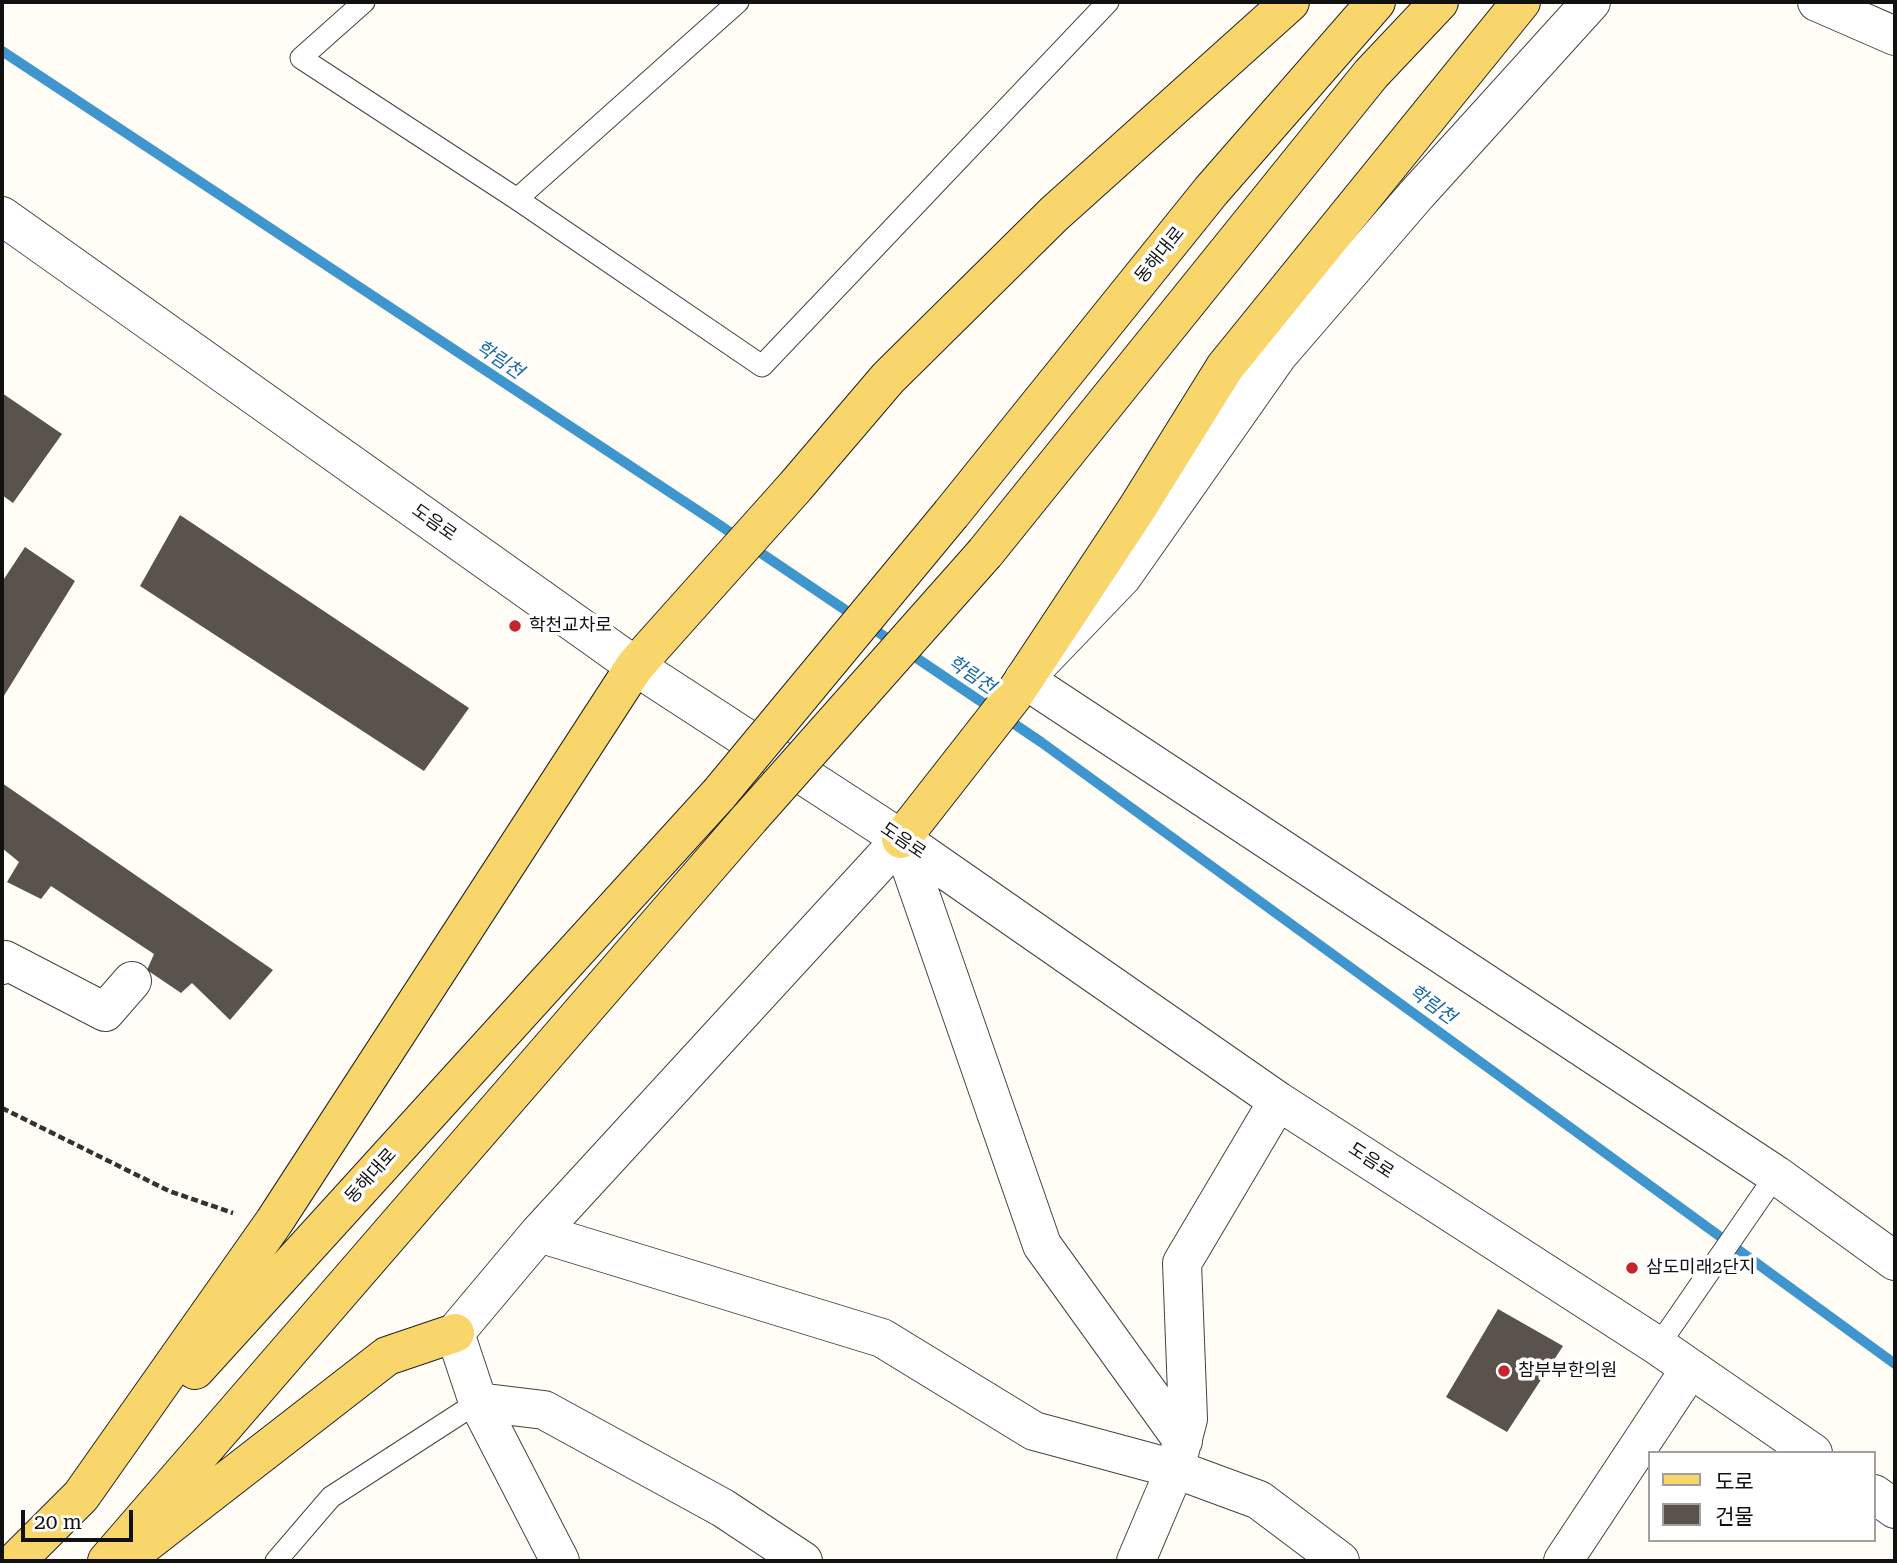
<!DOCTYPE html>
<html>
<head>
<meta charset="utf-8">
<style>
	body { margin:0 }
	#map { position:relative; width:1897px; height:1563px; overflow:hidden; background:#fffdf5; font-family:"Roboto Serif","Noto Sans KR",serif }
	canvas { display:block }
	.frame { position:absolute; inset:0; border:4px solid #111; pointer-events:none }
	.legend { position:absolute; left:1648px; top:1451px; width:228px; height:91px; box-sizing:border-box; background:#fff; border:2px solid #a0a0a0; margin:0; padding:9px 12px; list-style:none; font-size:21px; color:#111 }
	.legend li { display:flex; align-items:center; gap:14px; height:35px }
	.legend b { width:35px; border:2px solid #a0a0a0 }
	.scale { position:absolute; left:21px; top:1510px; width:112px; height:32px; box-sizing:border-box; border:4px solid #111; border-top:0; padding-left:9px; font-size:21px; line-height:24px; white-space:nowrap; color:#111; -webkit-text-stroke:5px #fff; paint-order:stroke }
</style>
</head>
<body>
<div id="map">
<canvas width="1897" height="1563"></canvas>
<div class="frame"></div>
<ul class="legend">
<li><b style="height:9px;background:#f9d66b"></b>도로</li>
<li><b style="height:19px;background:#5a524d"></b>건물</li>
</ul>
<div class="scale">20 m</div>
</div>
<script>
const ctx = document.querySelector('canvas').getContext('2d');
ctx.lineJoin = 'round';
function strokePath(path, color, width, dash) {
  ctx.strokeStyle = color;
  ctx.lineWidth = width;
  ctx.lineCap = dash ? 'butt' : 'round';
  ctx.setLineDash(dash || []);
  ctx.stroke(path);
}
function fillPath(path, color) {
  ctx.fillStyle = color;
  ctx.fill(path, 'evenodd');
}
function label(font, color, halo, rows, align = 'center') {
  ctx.font = font + ' "Roboto Serif","Noto Sans KR",serif';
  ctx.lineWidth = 7;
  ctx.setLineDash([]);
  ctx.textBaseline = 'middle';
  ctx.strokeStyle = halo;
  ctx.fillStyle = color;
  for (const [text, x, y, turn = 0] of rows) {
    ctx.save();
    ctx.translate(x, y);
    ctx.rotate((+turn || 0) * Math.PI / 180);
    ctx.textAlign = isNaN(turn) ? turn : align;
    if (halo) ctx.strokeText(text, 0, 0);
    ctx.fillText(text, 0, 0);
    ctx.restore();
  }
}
strokePath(new Path2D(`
	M2,51l710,469 329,222 854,622`), '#3f96cf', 10);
fillPath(new Path2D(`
	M2,393l60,41 -49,69 -11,-8z
	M180,515l289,193 -45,63 -284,-185z
	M25,547l50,34 -73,118v-117z
	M2,783l271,187 -43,50 -38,-37 -11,10 -34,-23 7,-16 -103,-68 -10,13 -34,-17 12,-20 -17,-14z
	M1498,1309l65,37 -56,86 -61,-35z`), '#5a524d');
const lane = new Path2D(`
	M364,2l-63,56 216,141 245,167 346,-364
	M517,199l221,-197
	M1658,1346l118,-171
	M276,1561l55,-64 147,-95`);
const street = new Path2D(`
	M1591,2l-174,192 -139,161 -156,222 -98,102 752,496 119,86
	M1817,2l78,34
	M2,216l633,450 266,173 377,262 380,245 155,107
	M901,839l141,406 141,196
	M2,965l3,-5 100,52 27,-31
	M539,1233l343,105 152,93 141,38 84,31 81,61
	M478,1402l66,8 179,98 80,53
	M1874,1494l21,15
	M560,1561l-82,-159 -23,-69 84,-100 362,-394
	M1136,1561l39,-92 13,-50 -6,-156 96,-162
	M1563,1561l127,-192`);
const primary = new Path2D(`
	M951,514l260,-323 165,-189
	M985,553l386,-479 68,-72
	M901,839l112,-143 123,-186 89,-143 296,-365
	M195,1370l524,-576
	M141,1547l246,-191 68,-23
	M16,1561l65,-65 193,-274 361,-556 160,-179 93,-109 166,-164 236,-212
	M107,1561l643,-743`);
strokePath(lane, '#444', 23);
strokePath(street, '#444', 40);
strokePath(primary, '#222', 40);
strokePath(new Path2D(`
	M2,1108l167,83 64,22`), '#333', 4.5, [7, 3.5]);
strokePath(lane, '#fff', 21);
strokePath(street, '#fff', 38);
strokePath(primary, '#f9d66b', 38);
const primaryBridge = new Path2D(`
	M719,794l232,-280
	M750,818l235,-265`);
strokePath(primaryBridge, '#222', 40, []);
strokePath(primaryBridge, '#f9d66b', 38);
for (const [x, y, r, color] of [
	[515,626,7,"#c4262e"],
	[1632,1268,7,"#c4262e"],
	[1504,1371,7,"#c4262e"]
]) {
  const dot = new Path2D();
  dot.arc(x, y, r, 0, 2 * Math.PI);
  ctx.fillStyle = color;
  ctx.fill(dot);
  strokePath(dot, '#fff', 2.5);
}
label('18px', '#111', '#fff', [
	["동해대로",1160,255,-51],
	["도음로",434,523,35],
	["도음로",903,841,34],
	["도음로",1371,1161,33],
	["동해대로",371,1176,-48]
]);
label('18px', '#111', '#fff', [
	["학천교차로",529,626],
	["삼도미래2단지",1646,1268],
	["참부부한의원",1518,1371]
], 'left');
label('italic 19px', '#1768a6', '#fff', [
	["학림천",499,360,34],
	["학림천",971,675,34],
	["학림천",1432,1005,36]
]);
</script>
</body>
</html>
